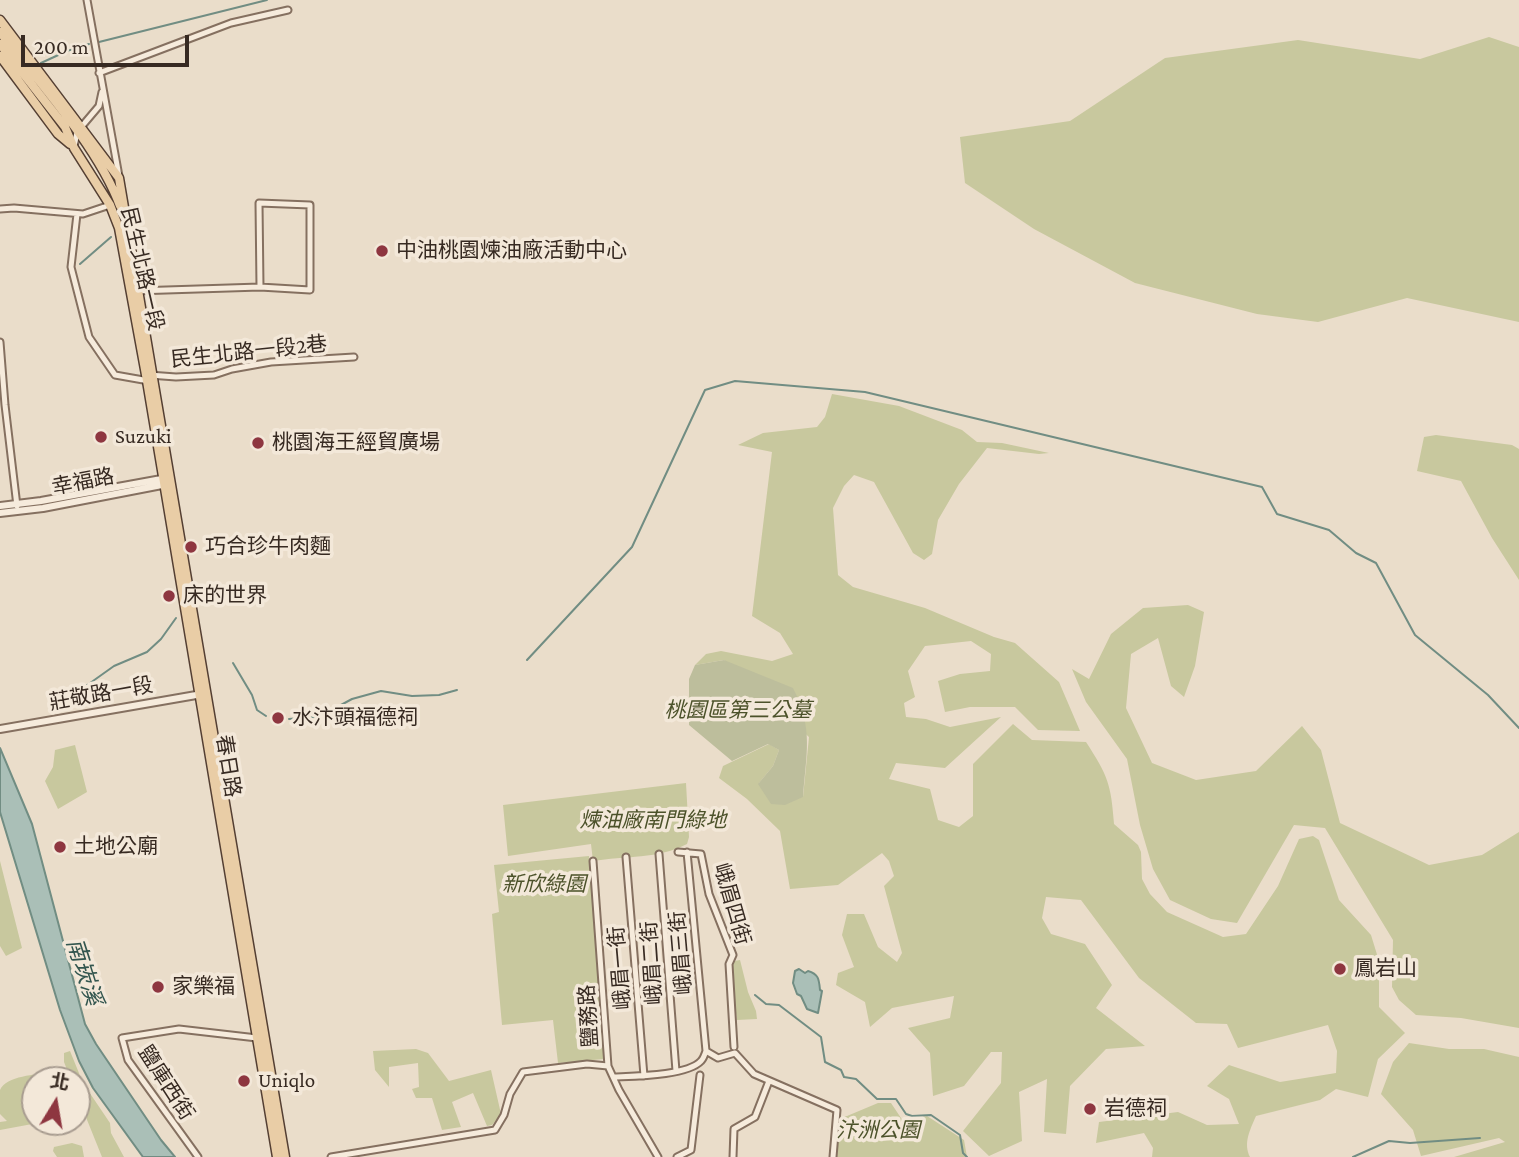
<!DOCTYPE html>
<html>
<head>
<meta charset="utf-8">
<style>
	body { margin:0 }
	#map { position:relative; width:1519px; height:1157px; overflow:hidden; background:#eaddca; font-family:"Crimson Pro","Noto Sans TC",serif }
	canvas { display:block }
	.north { position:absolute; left:21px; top:1066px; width:70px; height:70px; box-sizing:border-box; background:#f3e8d9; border:2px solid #a89c90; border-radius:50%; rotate:11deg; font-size:19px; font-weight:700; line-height:28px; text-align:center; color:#372a22 }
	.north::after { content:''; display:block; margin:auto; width:24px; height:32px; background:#8e3640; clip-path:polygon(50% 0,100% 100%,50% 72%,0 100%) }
	.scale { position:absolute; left:21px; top:35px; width:168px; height:32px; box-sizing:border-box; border:4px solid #372a22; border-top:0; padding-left:9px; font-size:21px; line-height:24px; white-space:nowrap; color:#372a22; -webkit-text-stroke:5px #f3e8d9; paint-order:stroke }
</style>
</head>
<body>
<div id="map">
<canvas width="1519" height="1157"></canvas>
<div class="north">北</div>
<div class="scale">200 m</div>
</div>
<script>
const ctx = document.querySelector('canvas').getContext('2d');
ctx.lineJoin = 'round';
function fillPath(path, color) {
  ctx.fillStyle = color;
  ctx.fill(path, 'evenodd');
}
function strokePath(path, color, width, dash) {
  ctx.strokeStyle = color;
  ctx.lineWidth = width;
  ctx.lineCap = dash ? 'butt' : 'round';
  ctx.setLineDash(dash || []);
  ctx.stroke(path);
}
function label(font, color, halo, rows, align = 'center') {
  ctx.font = font + ' "Crimson Pro","Noto Sans TC",serif';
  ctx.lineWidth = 7;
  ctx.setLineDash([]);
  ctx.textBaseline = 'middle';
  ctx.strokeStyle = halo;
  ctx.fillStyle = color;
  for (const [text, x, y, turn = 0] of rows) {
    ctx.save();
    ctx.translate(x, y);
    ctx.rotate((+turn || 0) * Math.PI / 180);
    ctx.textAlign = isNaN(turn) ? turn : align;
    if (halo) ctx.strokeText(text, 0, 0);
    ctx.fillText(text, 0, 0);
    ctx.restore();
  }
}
fillPath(new Path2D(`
	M1489,37l30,10v275l-112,-24 -89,24 -61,-8 -122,-31 -101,-54 -69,-46 -5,-46 110,-16 95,-63 133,-18 122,19z
	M832,394l67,12 63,24 15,12 25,1 47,10 -10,1 -52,-6 -28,36 -21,36 -6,34 -8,6 -11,-7 -39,-71 -20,-7 -10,11 -11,22 5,67 15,12 72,21 69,29 21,6 44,39 21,49 -42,-1 -23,-23h-45l-25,5 -7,-31 22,-7 30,-3 1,-17 -20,-13 -46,5 -17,25 7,26 -11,6 2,14 20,2 24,8 51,-10 -56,51 -49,-5 -7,16 41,10 8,31 21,7 14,-11v-52l40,-40 19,16 54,2c22,34 25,42 28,82l24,21 3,7 1,27 8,15 17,18 56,25 23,-3 32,-48 21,-47 14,-3 6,4 20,60 32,35 8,26v46l26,26 -27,26 -10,38 -32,-8 -16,11 -64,16c-6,14 -13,27 -6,41h-98l1,-9 -9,-15 -48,10 3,-21 79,-10 29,13 32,-1 -10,-25 -22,-13 22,-21 51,17 56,-9 1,-22 -9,-26 -90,23 -11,-24 -31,-1 -57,-45 -58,-78 -35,-3 -4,21 9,16 34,10 27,41 -16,23 49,38 -39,3 -36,37 -4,48 -22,-2 3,-53 -28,13 3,49 -33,15 -26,-25 38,-48 1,-31h-11l-27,34 -31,10 -3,-43 -22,-25 42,-10 4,-22 -62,12 -22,19 -5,-25 -29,-17 2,-12 16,-6 -12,-32 5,-21h17l14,33 19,15 5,-9 -18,-67 10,-10 -5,-15 -7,-8 -44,32 -48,4 -10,-58 -33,-32 -28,-21 4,-12 46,-22 10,6 -6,16 -14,17 44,14 6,-60 -85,-77 -29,5 11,-11 15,-3 51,10 21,-7 -13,-21 -28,-17 20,-164 -34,-7 25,-12 54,-6 8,-10z
	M1436,435l76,10 7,4v131l-27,-42 -31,-57 -44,-10 7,-34z
	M1188,605l16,7 -9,54 -11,31 -13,-11 -13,-48 -27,16 -5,54 26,55 44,17 60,-9 46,-45 19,24 19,73 89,42 53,-10 37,-23v196l-58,-10 -45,-3 -17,-15 -7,-13 1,-47 -68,-112 -31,-3 -57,98 -26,-4 -41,-19 -17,-31 -13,-44 -13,-66 -41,-57 -14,-33 17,10 22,-45 32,-26z
	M75,745l12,47 -29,17 -13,-28 8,-14 2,-17z
	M686,783l3,54 -2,7c-28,15 -63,12 -94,17l-2,-17 -83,12 -5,-51z
	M589,856l15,203 -46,4 -5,-43 -51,5 -10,-111 7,-2 -5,-47z
	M0,861l22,87 -16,8 -6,-10z
	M740,960l8,32 8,19 1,8 -20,1 -8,-58z
	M1409,1043l40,6h35l35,8v100h-65l51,-15 -6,-4 -78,18 -8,-26 -32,-36 12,-32z
	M416,1049l12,4 21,28 42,-11 10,44 -9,11 -5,1 -14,-33 -21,9 9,25 -19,3 -10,-32h-16l-4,-9 7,-2 -1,-24 -29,4v20l-14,-17 -2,-19z
	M70,1051l13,32 27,40 1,10 13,24h-22l-25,-62v-15h-6l-7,-18v-9z
	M50,1073l9,2 8,5h-32v42h8l-43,8v-8l7,-1 -7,-7c0,-7 0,-18 0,-24 6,-14 37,-16 50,-17z
	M878,1103h13l12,18 24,-5 37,24 3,17h-131l3,-40 8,-1z
	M72,1143l10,3 2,11h-27l-4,-6 1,-4z`), '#c8c89e');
fillPath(new Path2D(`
	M724,660l69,28c21,41 13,66 10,109l-18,8 -14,-1 -13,-20 15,-18 6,-16 -11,-6 -36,17 -43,-36v-46l6,-14z`), '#bdbe9c');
const water = new Path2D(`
	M0,748l32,76 53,200 11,20 65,96 14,17h-32l-50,-69 -14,-27 -19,-51 -60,-198z
	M799,969l6,4 3,-2c11,3 11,9 12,19l2,1 -4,22 -11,-4 -6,-13 -4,-2 -4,-11 2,-12z`);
fillPath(water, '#aabfb7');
strokePath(water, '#718d83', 2);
strokePath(new Path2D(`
	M99,42l168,-42
	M41,63l26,-12 22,-7
	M80,264l31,-27
	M527,660l105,-113 73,-157 30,-9 130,11 397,95 15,27 52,16 27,23 20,10 39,72 73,60 31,33
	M233,663l19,32 5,15 9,6
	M55,708l59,-42 33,-14 14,-13 15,-21
	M289,719l25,-2 14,-5 24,-13 29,-8 31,5 27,-1 18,-5
	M755,995l11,9 13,1 42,32 4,25 16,8 3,7 12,2 21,20h19l10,15 6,2 19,-1 29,20 3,18 4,4
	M1353,1157l36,-16 21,2 70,-5`), '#718d83', 2);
const minor = new Path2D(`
	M87,0l32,176
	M99,73l132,-50 57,-13
	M74,147l3,-15 22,-26 3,-14
	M0,209l14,-1 69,6 27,-9
	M77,214l-6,53 18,70 26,38 34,6
	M135,291l125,-4 50,3v-85l-51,-2 1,84
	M0,342l5,63 12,101
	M149,375l27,2 38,-2 18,-6 39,-7 83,-5
	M678,852l23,2 8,40 24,61 -4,9 5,83
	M687,852l19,199
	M659,854l17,217
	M626,857l18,219
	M593,861l15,205 11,24 39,67
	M613,1077c20,-1 74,-1 88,-16 2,-2 4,-7 5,-10l12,7 17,-5 19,21 83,36 -4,47
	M198,1157l-70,-97 -6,-22 57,-9 78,9
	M331,1157l164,-27 9,-15 6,-21 13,-22 64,-8 21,2
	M677,1157l14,-7 9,-75
	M733,1157l1,-28 21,-12 14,-36`);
const tertiary = new Path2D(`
	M0,506l41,-5 126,-23
	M0,513l43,-5 124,-24
	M0,729l202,-35`);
const primary = new Path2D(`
	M0,20l119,158 166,979
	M0,32c39,50 99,116 120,174
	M0,44l65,83 9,21 36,57 9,23 27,147 131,782
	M0,56l58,78 12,10`);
strokePath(minor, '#857060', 9);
strokePath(tertiary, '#857060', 10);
strokePath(primary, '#543f33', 11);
strokePath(minor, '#f6ebdc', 5);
strokePath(tertiary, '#f6ebdc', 6);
strokePath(primary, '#e9cda6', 8);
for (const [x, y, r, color] of [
	[382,251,7,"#8e3640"],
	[101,437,7,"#8e3640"],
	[258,443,7,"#8e3640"],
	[191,547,7,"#8e3640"],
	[169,596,7,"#8e3640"],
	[278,718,7,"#8e3640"],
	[60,847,7,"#8e3640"],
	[1340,969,7,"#8e3640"],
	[158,987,7,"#8e3640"],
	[244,1081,7,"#8e3640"],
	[1090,1109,7,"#8e3640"]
]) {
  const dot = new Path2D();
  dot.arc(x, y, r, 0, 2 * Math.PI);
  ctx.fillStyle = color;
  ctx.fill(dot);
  strokePath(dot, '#f3e8d9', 2.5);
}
label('21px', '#372a22', '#f3e8d9', [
	["中油桃園煉油廠活動中心",396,251],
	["Suzuki",115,437],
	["桃園海王經貿廣場",272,443],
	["巧合珍牛肉麵",205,547],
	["床的世界",183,596],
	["水汴頭福德祠",292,718],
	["土地公廟",74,847],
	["鳳岩山",1354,969],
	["家樂福",172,987],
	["Uniqlo",258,1081],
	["岩德祠",1104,1109]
], 'left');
label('21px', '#372a22', '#f3e8d9', [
	["民生北路一段",142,269,77],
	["民生北路一段2巷",249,352,-6],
	["幸福路",83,482,-11],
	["莊敬路一段",101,694,-10],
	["春日路",228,766,81],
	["峨眉四街",732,904,74],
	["峨眉三街",681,953,-95],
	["峨眉二街",652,963,-94],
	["峨眉一街",620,968,-95],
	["鹽務路",589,1016,-94],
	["鹽庫西街",166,1083,57]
]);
label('italic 21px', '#4c522a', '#f3e8d9', [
	["桃園區第三公墓",738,711],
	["煉油廠南門綠地",653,821],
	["新欣綠園",544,885],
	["汴洲公園",878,1131]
]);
label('italic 23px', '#33564f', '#f3e8d9', [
	["南崁溪",84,972,72]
]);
</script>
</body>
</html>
